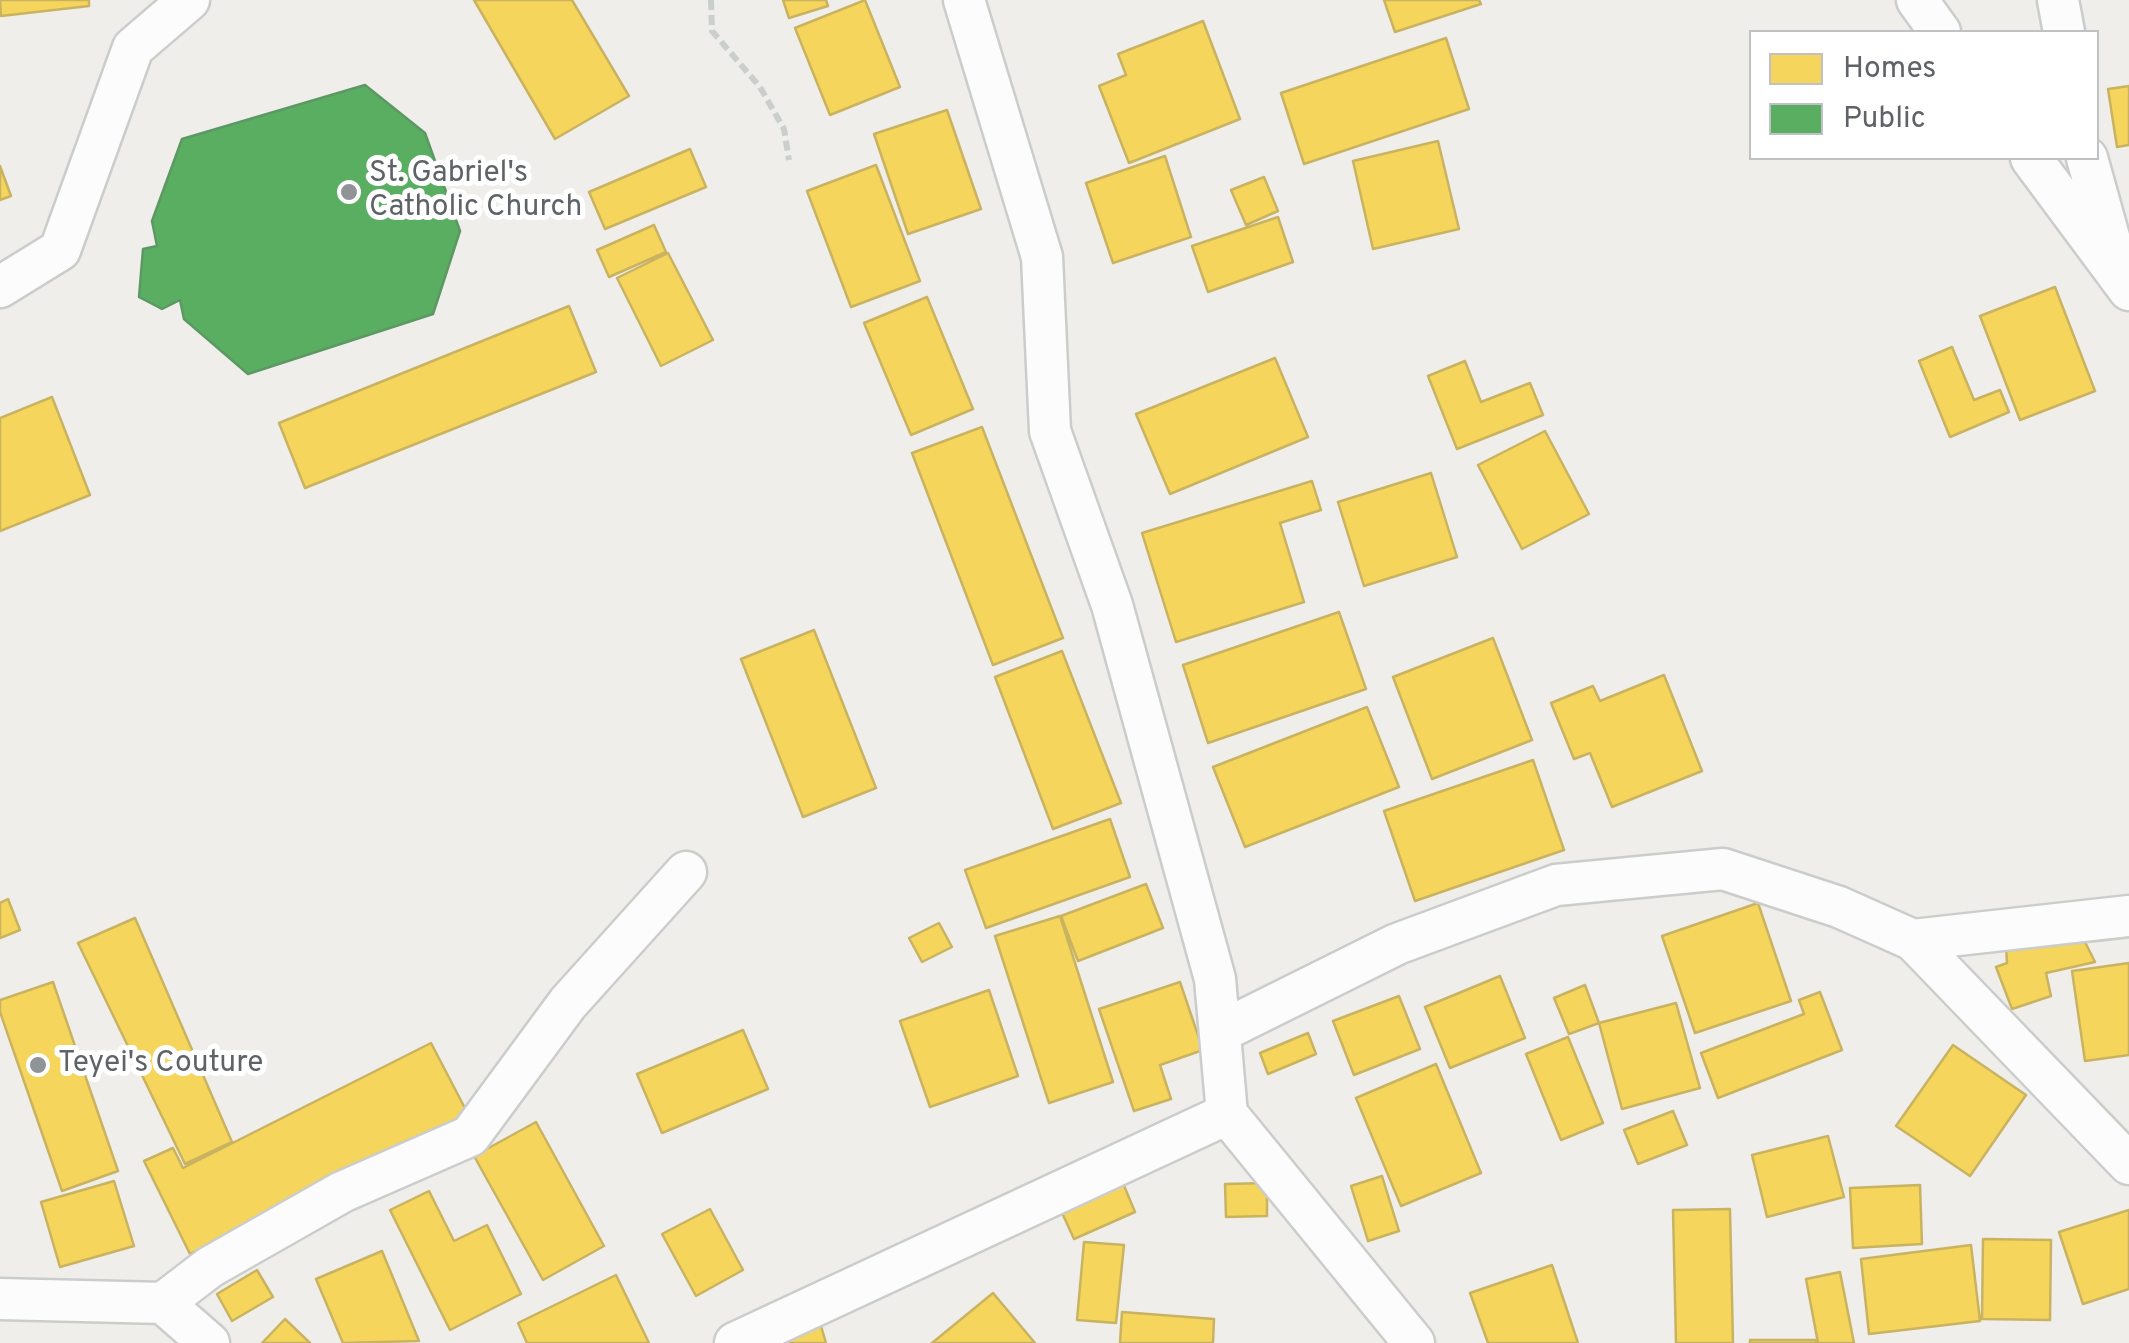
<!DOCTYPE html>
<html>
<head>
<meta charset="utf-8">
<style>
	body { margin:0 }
	#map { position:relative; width:2129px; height:1343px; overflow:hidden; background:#efeeea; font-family:Overpass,sans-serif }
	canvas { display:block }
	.legend { position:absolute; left:1749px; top:30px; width:350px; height:130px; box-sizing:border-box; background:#fff; border:2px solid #bfc1c3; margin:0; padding:12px 18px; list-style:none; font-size:30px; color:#5f6368 }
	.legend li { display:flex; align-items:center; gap:20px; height:50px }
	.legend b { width:50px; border:2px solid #bfc1c3 }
</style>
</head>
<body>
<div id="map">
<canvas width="2129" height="1343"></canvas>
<ul class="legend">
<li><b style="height:28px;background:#f6d55c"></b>Homes</li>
<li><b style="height:28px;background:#5aae61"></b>Public</li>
</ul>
</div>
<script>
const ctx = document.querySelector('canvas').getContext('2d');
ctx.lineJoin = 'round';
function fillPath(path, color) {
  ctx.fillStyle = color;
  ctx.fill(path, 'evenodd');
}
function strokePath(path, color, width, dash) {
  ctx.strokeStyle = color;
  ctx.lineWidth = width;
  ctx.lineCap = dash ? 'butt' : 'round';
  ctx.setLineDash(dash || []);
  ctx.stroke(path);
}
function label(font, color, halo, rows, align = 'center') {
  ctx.font = font + ' Overpass,sans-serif';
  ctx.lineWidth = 10;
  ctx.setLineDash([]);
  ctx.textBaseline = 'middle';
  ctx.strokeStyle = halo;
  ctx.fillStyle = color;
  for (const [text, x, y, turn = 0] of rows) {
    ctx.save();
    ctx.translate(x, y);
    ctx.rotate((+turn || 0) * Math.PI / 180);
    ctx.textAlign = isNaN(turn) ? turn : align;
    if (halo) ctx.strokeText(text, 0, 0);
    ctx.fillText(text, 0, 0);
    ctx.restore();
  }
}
const homes = new Path2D(`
	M0,0h89v6l-88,10z
	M474,0h98l57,96 -74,43z
	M783,0h43l2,6 -39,12z
	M865,0l35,87 -70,28 -35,-87z
	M1384,0h95l2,4 -86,28z
	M1203,21l37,98 -111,44 -30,-77 27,-11 -8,-21z
	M1446,38l23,71 -165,55 -23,-71z
	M2129,86v59l-12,2 -9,-58z
	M947,110l34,99 -73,25 -34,-100z
	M1438,141l21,88 -86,20 -20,-88z
	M690,149l16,38 -101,42 -16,-37z
	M1165,156l26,81 -78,26 -27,-80z
	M876,165l44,116 -69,26 -44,-116z
	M0,166l11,30 -11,4z
	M1264,177l14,34 -32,14 -15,-35z
	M1278,217l15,45 -85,30 -16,-46z
	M654,225l12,27 -57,25 -12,-27z
	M668,253l45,87 -52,26 -44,-88z
	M2055,287l40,104 -75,29 -40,-104z
	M927,297l46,112 -62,26 -47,-112z
	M569,306l27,66 -291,116 -26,-65z
	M1952,347l22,53 26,-10 9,22 -59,25 -31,-76z
	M1275,358l33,79 -138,57 -34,-80z
	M1465,361l16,41 49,-19 13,32 -86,34 -29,-73z
	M52,397l38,98 -90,36v-113z
	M982,427l81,211 -70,27 -81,-212z
	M1545,431l44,83 -67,35 -44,-84z
	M1431,473l26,84 -93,29 -26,-84z
	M1312,481l9,29 -41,13 24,79 -128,40 -34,-109z
	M1339,612l27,77 -158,54 -25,-78z
	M814,630l62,158 -73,29 -62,-158z
	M1493,638l39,102 -100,39 -39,-102z
	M1062,651l59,152 -68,26 -58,-152z
	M1664,675l38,96 -90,36 -22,-54 -16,6 -23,-56 42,-17 7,15z
	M1367,707l32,80 -154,60 -32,-80z
	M1533,760l31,90 -149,51 -31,-90z
	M1110,819l20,58 -144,51 -21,-58z
	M1146,884l17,44 -85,33 -17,-45z
	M8,899l12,31 -20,8v-35z
	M1758,903l33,98 -96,32 -33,-97z
	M1060,916l53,166 -64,21 -54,-167z
	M135,918l97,224 -47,22 -107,-221z
	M939,923l13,24 -30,15 -13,-24z
	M2085,942l10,20 -49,11 5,23 -39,13 -16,-42 11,-4 -1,-17z
	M2129,963v92l-44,6 -13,-90z
	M1500,976l25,62 -75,30 -25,-61z
	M53,982l65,189 -56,20 -62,-179v-12z
	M1180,982l23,68 -43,15 11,34 -37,12 -35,-102z
	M1585,985l14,38 -30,11 -15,-36z
	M989,990l29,86 -88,31 -30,-86z
	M1820,992l22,58 -124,48 -17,-45 103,-39 -5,-14z
	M1399,996l21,53 -66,26 -21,-54z
	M1676,1003l24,85 -78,21 -23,-86z
	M743,1030l25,59 -106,44 -25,-59z
	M1308,1033l8,21 -48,20 -8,-21z
	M1568,1037l35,86 -42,17 -35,-86z
	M431,1043l37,71 -278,140 -46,-93 29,-13 10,20z
	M1953,1045l73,50 -56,81 -74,-50z
	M1436,1064l45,109 -80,33 -45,-108z
	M1673,1111l14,34 -49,19 -14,-34z
	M536,1122l68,124 -61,34 -69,-124z
	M1828,1136l16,61 -77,20 -15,-62z
	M1120,1176l15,36 -61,27 -16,-35z
	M1382,1176l17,55 -31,10 -17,-55z
	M114,1181l20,65 -74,21 -19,-65z
	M1267,1183v33l-41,1 -1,-33z
	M1920,1185l2,59 -69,4 -3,-60z
	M429,1191l25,50 33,-16 34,69 -71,36 -60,-120z
	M710,1209l33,61 -47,26 -34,-62z
	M1730,1209l3,134h-57l-3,-133z
	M2129,1210v79l-46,15 -24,-72z
	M1983,1239l68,1 -1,80 -68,-1z
	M1084,1242l40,3 -8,78 -39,-3z
	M1971,1245l9,76 -111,13 -8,-75z
	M382,1251l37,90 -76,2 -27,-64z
	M1552,1265l26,78h-90l-18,-50z
	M257,1270l16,27 -41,24 -15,-27z
	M1840,1272l14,71h-36l-12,-64z
	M616,1275l33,68h-122l-9,-20z
	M993,1293l42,50h-103z
	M1122,1312l92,7 -1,24h-93z
	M285,1319l25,24h-48z
	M821,1326l5,17h-55z
	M1750,1340h66v3h-66z`);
fillPath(homes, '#f6d55c');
strokePath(homes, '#c9b360', 2.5);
const public = new Path2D(`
	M365,85l60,48 35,98 -27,83 -185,60 -64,-55 -4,-19 -18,9 -23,-12 4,-48 14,-3 -5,-25 30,-82z`);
fillPath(public, '#5aae61');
strokePath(public, '#5c9863', 2.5);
const street = new Path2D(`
	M964,0l78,257 8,174 62,174 103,374 12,135 187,229
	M1917,0l23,32
	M2058,0l6,32
	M2031,158l98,132
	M2087,158l27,97
	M0,287l60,-37 73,-202 56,-48
	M1913,940l216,224
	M1220,1032l177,-88 159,-59 167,-16 116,38 74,33 216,-24
	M0,1299l163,4 46,40
	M163,1303l47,-36 132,-75 128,-56 98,-133 118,-131
	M735,1343l492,-229`);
strokePath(street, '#cbcccc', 45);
strokePath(new Path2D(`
	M711,0l1,31 48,56 24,42 5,31`), '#cacfcc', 6, [10, 5]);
strokePath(street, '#fdfcfc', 40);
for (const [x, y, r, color] of [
	[349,192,10,"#919496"],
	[38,1065,10,"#919496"]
]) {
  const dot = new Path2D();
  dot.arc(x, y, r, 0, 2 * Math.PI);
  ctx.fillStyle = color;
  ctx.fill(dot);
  strokePath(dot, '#fff', 4);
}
label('30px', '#5f6368', '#fff', [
	["St. Gabriel's",369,175],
	["Catholic Church",369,209],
	["Teyei's Couture",58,1065]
], 'left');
</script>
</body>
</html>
